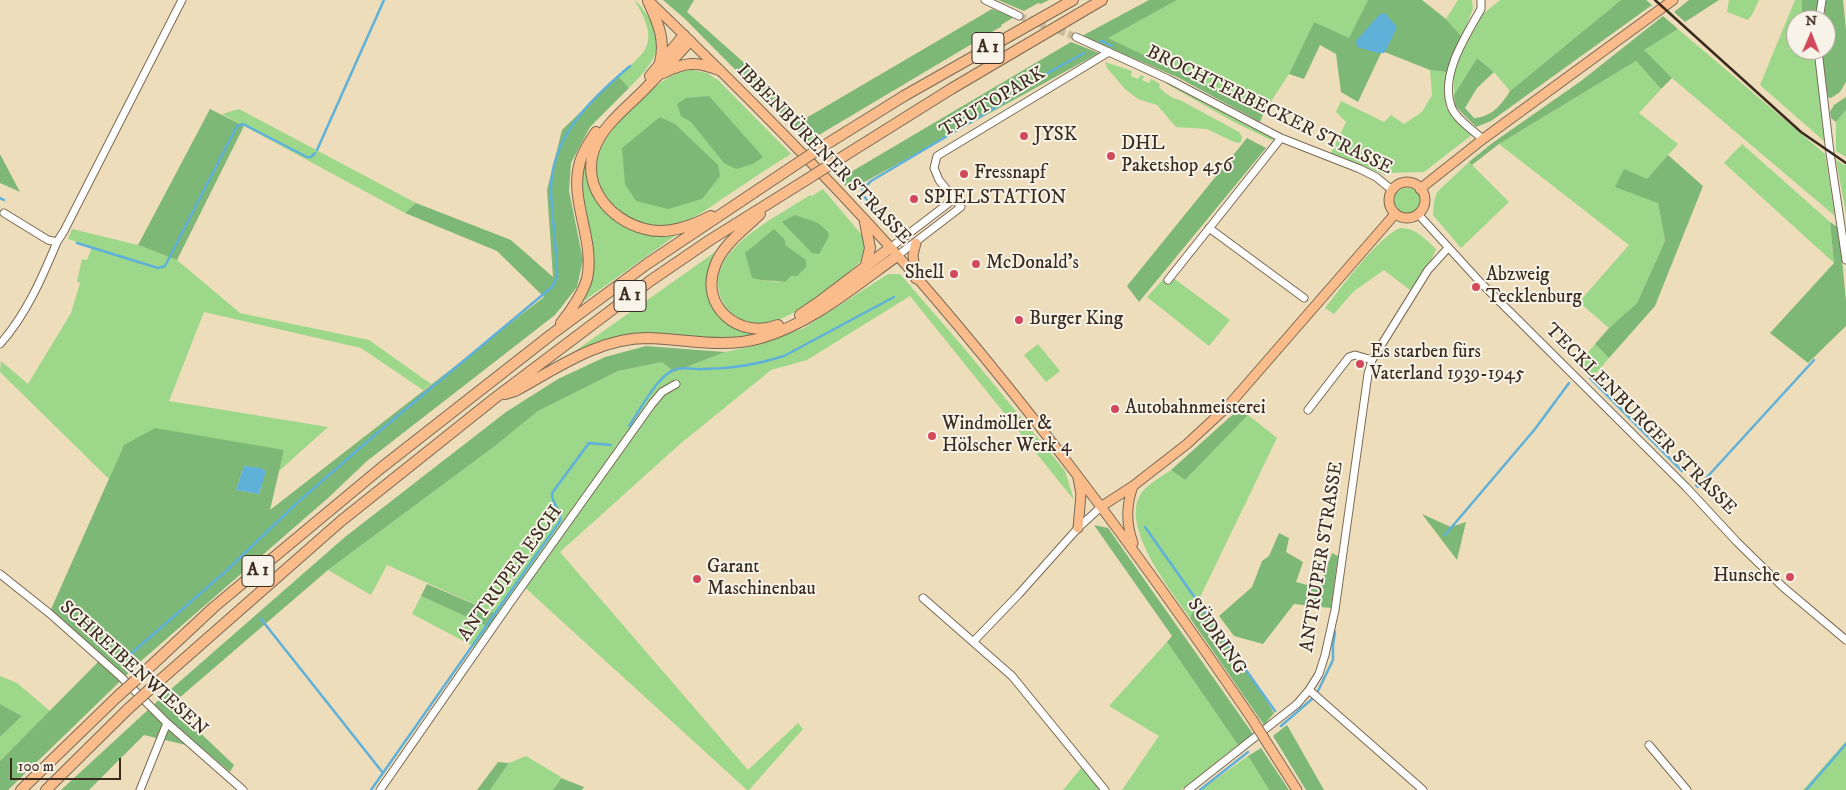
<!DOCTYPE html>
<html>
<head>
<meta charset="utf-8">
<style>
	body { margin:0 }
	#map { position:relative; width:1846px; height:790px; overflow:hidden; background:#edddbb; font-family:"IM FELL DW Pica",serif }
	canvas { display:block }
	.north { position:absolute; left:1786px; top:10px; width:50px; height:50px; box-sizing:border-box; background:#f7f3e8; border:1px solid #aca397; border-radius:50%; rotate:1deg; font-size:14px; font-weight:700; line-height:20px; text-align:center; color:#3b2a1e }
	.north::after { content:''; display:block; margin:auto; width:18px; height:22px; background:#d1495b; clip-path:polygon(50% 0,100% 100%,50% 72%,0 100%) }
	.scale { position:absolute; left:10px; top:758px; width:111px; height:22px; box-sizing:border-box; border:2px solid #3b2a1e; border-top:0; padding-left:6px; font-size:15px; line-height:18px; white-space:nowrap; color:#3b2a1e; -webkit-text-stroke:4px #f7f3e8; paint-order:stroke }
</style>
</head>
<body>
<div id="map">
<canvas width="1846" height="790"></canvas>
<div class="north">N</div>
<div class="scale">100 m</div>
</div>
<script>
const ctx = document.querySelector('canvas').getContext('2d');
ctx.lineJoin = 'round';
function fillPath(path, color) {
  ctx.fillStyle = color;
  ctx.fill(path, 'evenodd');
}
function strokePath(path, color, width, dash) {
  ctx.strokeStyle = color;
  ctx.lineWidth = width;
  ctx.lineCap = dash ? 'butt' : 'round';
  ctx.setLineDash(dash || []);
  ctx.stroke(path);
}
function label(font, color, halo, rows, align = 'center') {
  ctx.font = font + ' "IM FELL DW Pica",serif';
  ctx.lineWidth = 4;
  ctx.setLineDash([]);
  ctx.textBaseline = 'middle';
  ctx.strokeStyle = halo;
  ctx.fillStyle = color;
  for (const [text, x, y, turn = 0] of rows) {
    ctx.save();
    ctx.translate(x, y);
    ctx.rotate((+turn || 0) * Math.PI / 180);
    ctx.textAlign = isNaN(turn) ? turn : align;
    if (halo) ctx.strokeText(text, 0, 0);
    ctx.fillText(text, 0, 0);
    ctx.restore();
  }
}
fillPath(new Path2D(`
	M634,0c6,4 11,12 15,18 19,30 1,49 -20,70l-11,-12c8,-8 20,-16 26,-25 11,-16 -1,-37 -10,-51z
	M1177,0h191l-19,39 -35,-17 -25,52 -25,38 -157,-74z
	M1458,0h14l1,9 -11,28 -16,-18z
	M1500,0h121l-111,91 -16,-19 -17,-14 -23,37v-22l3,-12 26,-47z
	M1729,0h30l-6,13 -5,7 -21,-8z
	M1795,0h7v20h-6v30h6l7,8 6,2 10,82 -65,-57z
	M1678,29l147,125 10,62 -163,-138 -29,-28z
	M1636,61l25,28 -22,24 39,31 -31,35 11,24 7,38 -28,62 -28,25 -30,-26 50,-57 -130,-101z
	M1105,62l27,9 -1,5 7,3 3,-4 3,1 -2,4 7,3 2,-4 9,5 -1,3c5,5 13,12 21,13l59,32 3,5 -1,5 -3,1 -4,-1 -27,-13 -31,-2 -19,-22 -19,-6 -13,-10 -18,-21z
	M692,70l15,3 11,7 73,74c-20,12 -42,27 -63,41 -16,10 -30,23 -49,28 -18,5 -39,2 -55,-8 -10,-7 -17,-14 -22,-25 -17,-34 11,-63 33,-85 18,-16 32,-32 57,-35z
	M1430,70l16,2v36l27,26 -49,38 -37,1 -2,2 -54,-22 15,-31 -10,-10 5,-11 43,21 7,-7 13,9 18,-12 10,-17z
	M1167,84l10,3 68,37 27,13 1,4 -41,-20z
	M239,109l177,94 -11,10 -183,-99z
	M1846,110v47l-10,-6v-29z
	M593,140l-5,27 29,53 62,13 -98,70 5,-13 -6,-120z
	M1742,144l88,78 4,41 -110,-100z
	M1836,160l10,6v48z
	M1469,162l40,40 -48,46 -28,-33 1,-13 3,-10z
	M1394 201a13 13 0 1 1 26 0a13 13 0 1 1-26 0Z
	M823,189l38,45 4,8 -3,18c-19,18 -61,53 -87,61 -44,13 -75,-33 -45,-68 21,-25 54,-41 80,-58l2,1zM785,239v43l-20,-1 -13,-3 -6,-25 12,-11z
	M1400,228c16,0 25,11 36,21l-5,12 -21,29 -26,-20 -30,21 -20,23 -9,-6c16,-20 53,-71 75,-80z
	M72,229l66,16 39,15 63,53 129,27 62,44 -8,6 -62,-42 -157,-36 -35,89 159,26 -49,44 5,-21 -160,-5 -15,34 -109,-107 1,-11 27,23 43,-71 9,-30 -3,-2 5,-22 5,1 5,-13 -24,-8z
	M721,248l-7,14 5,51 48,18 -38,10 -68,-6 -93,21z
	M888,274h12l64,74 101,123 9,29 -164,-204 -103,64 -36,10 -91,74 -120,108 188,218 50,-47 5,6 -54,61h-2l-227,-207 -23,31 -110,-49 -16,30 -43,-25 167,-124 43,-35 80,-40 44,-9 12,10 51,-20 33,-7 46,-17z
	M1168,274l62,46 -21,26 -62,-49z
	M1038,344l22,27 -14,11 -22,-27z
	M1595,344l14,14 -18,21 -14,-14z
	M1248,415l29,23 -87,180c-18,-26 -74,-95 -47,-127 7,-8 19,-15 28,-21l14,10z
	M421,596l68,31 -14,20 -63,-33z
	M1167,642l71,103 -57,45h-59l37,-54 -50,-30z
	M0,676l17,7 33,28 -50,50v-24l22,-21 -22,-12z
	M1846,741v49h-43z
	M526,756l35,21 -8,13h-63l19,-27z
	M1248,756l21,34h-68z
	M1082,767l19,23h-38z`), '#9dd78a');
fillPath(new Path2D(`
	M663,0h31l-7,12 63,56 51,53 191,-112 22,8 -13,8 1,1 -195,116 -123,-124z
	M998,0h51l-8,4 -3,-1 -14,8z
	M1149,0h28l-69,38 156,74 -4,10 -81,-44 -97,-42z
	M1368,0h54l24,19 16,18 -16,35 -16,-2 -48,-19 -24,51 -17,-10 -5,-38 -16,-9 -16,34 -15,-5 25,-52 35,16z
	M1621,0h25l6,5 -161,116 -15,6 -21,-21 -1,-11 23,-37 17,14 -17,16 -12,20 9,10c17,0 28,-14 36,-27z
	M1689,0h30l-34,22 -11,-10z
	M1802,0h16l-3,20h-13z
	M1826,0h17l3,30v52l-6,10 -9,6 -3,-1 -1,-5 -5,-42h4v-30h-2z
	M1663,16l15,13 -34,21 28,28 -11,11 -25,-28 -137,83 -27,21 -3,-3 22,-18 90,-63z
	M1071,42l28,11 -249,137 -11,-11z
	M618,76l11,12 -39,39 -19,36 -2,28 14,69 -6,27 -22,28 -188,146 -39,37 -187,163 -133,129h-8v-29l99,-100 -51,-45 76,-171 31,-17 129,22 -14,60 274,-213 -47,-46 -92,-38 11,-10 95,37 42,37 -6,-87 15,-60zM244,466l21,4 -5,22 -1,2 -23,-4z
	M709,96l54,61 -10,7 -17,5 -12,-6 -33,-41 -10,-6 -4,-12 9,-6z
	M1846,97v13l-10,12 -5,-4 -1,-6 4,-7z
	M210,109l34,17 -67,134 -39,-15z
	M660,117l15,7 43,41 2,11 -18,23 -34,10 -32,-8 -11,-17 -3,-36z
	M1247,138l19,10 -127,154 -12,-16z
	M0,154l20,38 -20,-9z
	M1668,155l35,31 -48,120 -46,52 -14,-14 14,-16 28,-25 28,-62 -7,-38 -43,-16 9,-18 23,10z
	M795,215l23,8 10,9 1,4 -10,18 -7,-1 -30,-31z
	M1830,222l9,6 7,73v25l-38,37 -38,-30 64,-70z
	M774,229l11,11v5l21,15v7l-9,9h-6l-6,6c-12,-2 -20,0 -33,-4l-7,-25z
	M646,346l79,6 -51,20 -12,-10 -44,9 -80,40 -43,35 -167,124 -157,135 63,60 -4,7 -27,-23 -59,-14 -55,55h-28l101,-93 183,-160 161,-125 52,-33 47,-22z
	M1240,408l8,7 -63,65 -14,-10z
	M1422,514l29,13 15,-5 -9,38z
	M1094,525l14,3 145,206 -15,11 -71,-103 5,-6z
	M1279,533l10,5 -3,14 17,10 -7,20 23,6 13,-35 6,3 -7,52 -37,-4 -31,40 -29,-8 -15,-20 33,-29 10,-26 7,-5z
	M427,584l70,30 -8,13 -68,-31z
	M1200,596l74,117 -10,12 -74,-107z
	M0,704l22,12 -22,21z
	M1287,725l37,65h-18l-33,-54z
	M1261,748l28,42h-20l-21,-34z
	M498,762l11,1 -19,27h-13z
	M561,778l23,9 -2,3h-29z`), '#7eb876');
fillPath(new Path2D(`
	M1385,13l12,14 -11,23 -2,3h-6l-21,-6 -1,-6 23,-26z
	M244,466l16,2 6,3 -7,23 -23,-4z`), '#5fb1da');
strokePath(new Path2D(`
	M1100,42l2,-1 10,5
	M317,150l67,-150
	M0,198l4,2
	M894,232l-32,-38v-4l9,-9 127,-75 48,-32 38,-21
	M77,243l81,25 7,-2 72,-140 6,-2 64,33h4l4,-4
	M1590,378l92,93
	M629,426c10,-14 28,-50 45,-56 8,-4 21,0 30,-1 27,0 55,-5 80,-13l110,-59
	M1696,485l2,2 116,-127
	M1145,527l130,184
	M1445,535l90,-106 34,-46
	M261,619l122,154
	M126,658l99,-86 73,-70 78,-68 176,-147 5,-10c0,-29 -5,-57 -6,-85 -1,-55 40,-93 79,-126
	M1318,691l15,-31v-15l2,-13
	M1281,726l31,-27
	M371,790l189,-269c2,-11 -9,-17 -8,-28l37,-50 22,2
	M1200,790l48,-38
	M1806,790l40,-46`), '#5fb1da', 2.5);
strokePath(new Path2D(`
	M1019,16l57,21`), '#c9b99c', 7, [7, 3.5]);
const minor = new Path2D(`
	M985,0l34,16
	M1481,0v9c-15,27 -41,65 -30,97 3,11 23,26 32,33
	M1819,20l3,-20
	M1076,37l92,42 113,59 79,31 16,8 16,13
	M1818,50l12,103 16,107
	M4,213l44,27 9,2 7,-11 118,-231
	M1418,214l62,68 206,205 51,55 46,45 63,53
	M1209,228l95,70
	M890,248l64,-49
	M897,256l64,-49 -22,-27 -5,-12 3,-12 172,-104
	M1168,280l113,-142
	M0,344c26,-29 42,-66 57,-102
	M1308,410l41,-53 6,-2 17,5
	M0,574l49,39 71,63 47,47 76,67
	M923,598l89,78 93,114
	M973,642l46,-48 59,-66 24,-22
	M1309,690l114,100
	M1649,745l38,45
	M140,790l27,-67
	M380,790l130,-187 142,-199 10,-12 14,-8
	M1188,790l109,-86 12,-14 10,-16 6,-19 10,-45 33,-236 4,-14 56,-90 20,-22`);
const major = new Path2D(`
	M649,1c82,79 164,161 241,246 132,148 250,308 362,472
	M1389 200a18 18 0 1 1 36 0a18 18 0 1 1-36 0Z
	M1420,189l63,-50 190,-139
	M916,243l-3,12 3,24
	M1078,478l3,16 -3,34
	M1102,506l31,-20 54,-42 41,-38 167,-192
	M1133,543c-7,-20 -7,-37 0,-57
	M1269,746l28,44`);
const highway = new Path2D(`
	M648,1c9,20 18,38 12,61
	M690,41c-15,17 -31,34 -47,50 -16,16 -38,33 -47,54 -17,39 13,75 49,84 21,6 47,-3 66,-13
	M663,73c22,-11 34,-12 56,-3
	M650,76l34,-41
	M822,147l82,-51 169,-96
	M836,161l115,-72 151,-89
	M760,214c-15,15 -38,31 -45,52 -16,41 25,74 63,59
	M865,222l5,26 -4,17
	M800,315l19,-13 71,-54
	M561,323c9,-11 26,-35 27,-50 5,-38 -19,-74 -8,-111 3,-11 10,-21 16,-30
	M505,394l10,-3c41,-22 83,-53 132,-53 39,1 76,11 114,0 51,-15 94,-52 136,-82
	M138,678l76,-71 167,-139 171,-134 95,-70 145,-97
	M150,689l191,-168 154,-123 155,-117 60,-41 96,-60
	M21,790l96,-93
	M46,790l82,-81`);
strokePath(minor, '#796955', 9);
strokePath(major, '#796955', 11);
strokePath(highway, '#796955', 12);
strokePath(minor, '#fff', 7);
strokePath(major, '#f9bc8a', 9);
strokePath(highway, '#f9bc8a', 10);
strokePath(new Path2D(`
	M1655,0l146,132 45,31`), '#3b2a1e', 2.5);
const majorBridge = new Path2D(`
	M1252,719l17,27`);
const highwayBridge = new Path2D(`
	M792,167l30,-20
	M806,180l30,-19
	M117,697l21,-19
	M128,709l22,-20`);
strokePath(majorBridge, '#796955', 11, []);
strokePath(highwayBridge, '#796955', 12, []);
strokePath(majorBridge, '#f9bc8a', 9);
strokePath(highwayBridge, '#f9bc8a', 10);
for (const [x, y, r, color] of [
	[1024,136,5,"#d1495b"],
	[1111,156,5,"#d1495b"],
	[964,174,5,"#d1495b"],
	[914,199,5,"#d1495b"],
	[976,264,5,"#d1495b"],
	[954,274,5,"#d1495b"],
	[1476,287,5,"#d1495b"],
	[1019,320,5,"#d1495b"],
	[1360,364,5,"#d1495b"],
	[1115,409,5,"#d1495b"],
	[932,436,5,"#d1495b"],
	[1790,577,5,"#d1495b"],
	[697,579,5,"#d1495b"]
]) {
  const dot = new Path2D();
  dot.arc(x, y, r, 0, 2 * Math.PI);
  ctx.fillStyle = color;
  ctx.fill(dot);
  strokePath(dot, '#f7f3e8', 2);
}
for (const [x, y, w] of [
	[988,48,32],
	[630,296,32],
	[258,571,32]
]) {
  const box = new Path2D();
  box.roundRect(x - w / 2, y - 15.5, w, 31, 4);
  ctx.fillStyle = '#f7f3e8';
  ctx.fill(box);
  strokePath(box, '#3b2a1e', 1);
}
label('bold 18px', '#3b2a1e', null, [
	["A 1",988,48],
	["A 1",630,296],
	["A 1",258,571]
]);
label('19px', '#3b2a1e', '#f7f3e8', [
	["TEUTOPARK",993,103,-31],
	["BROCHTERBECKER STRASSE",1269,111,26],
	["IBBENBÜRENER STRASSE",823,155,46],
	["TECKLENBURGER STRASSE",1640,420,45],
	["ANTRUPER STRASSE",1323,557,-81],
	["ANTRUPER ESCH",511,574,-54],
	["SÜDRING",1216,637,55],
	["SCHREIBENWIESEN",133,669,42]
]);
label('19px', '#3b2a1e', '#f7f3e8', [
	["JYSK",1034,136],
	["DHL",1121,145],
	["Paketshop 456",1121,167],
	["Fressnapf",974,174],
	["SPIELSTATION",924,199],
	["McDonald's",986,264],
	["Shell",944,274,"right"],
	["Abzweig",1486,276],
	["Tecklenburg",1486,298],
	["Burger King",1029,320],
	["Es starben fürs",1370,353],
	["Vaterland 1939-1945",1370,375],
	["Autobahnmeisterei",1125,409],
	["Windmöller &",942,425],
	["Hölscher Werk 4",942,447],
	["Garant",707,568],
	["Maschinenbau",707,590],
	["Hunsche",1780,577,"right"]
], 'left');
</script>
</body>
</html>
